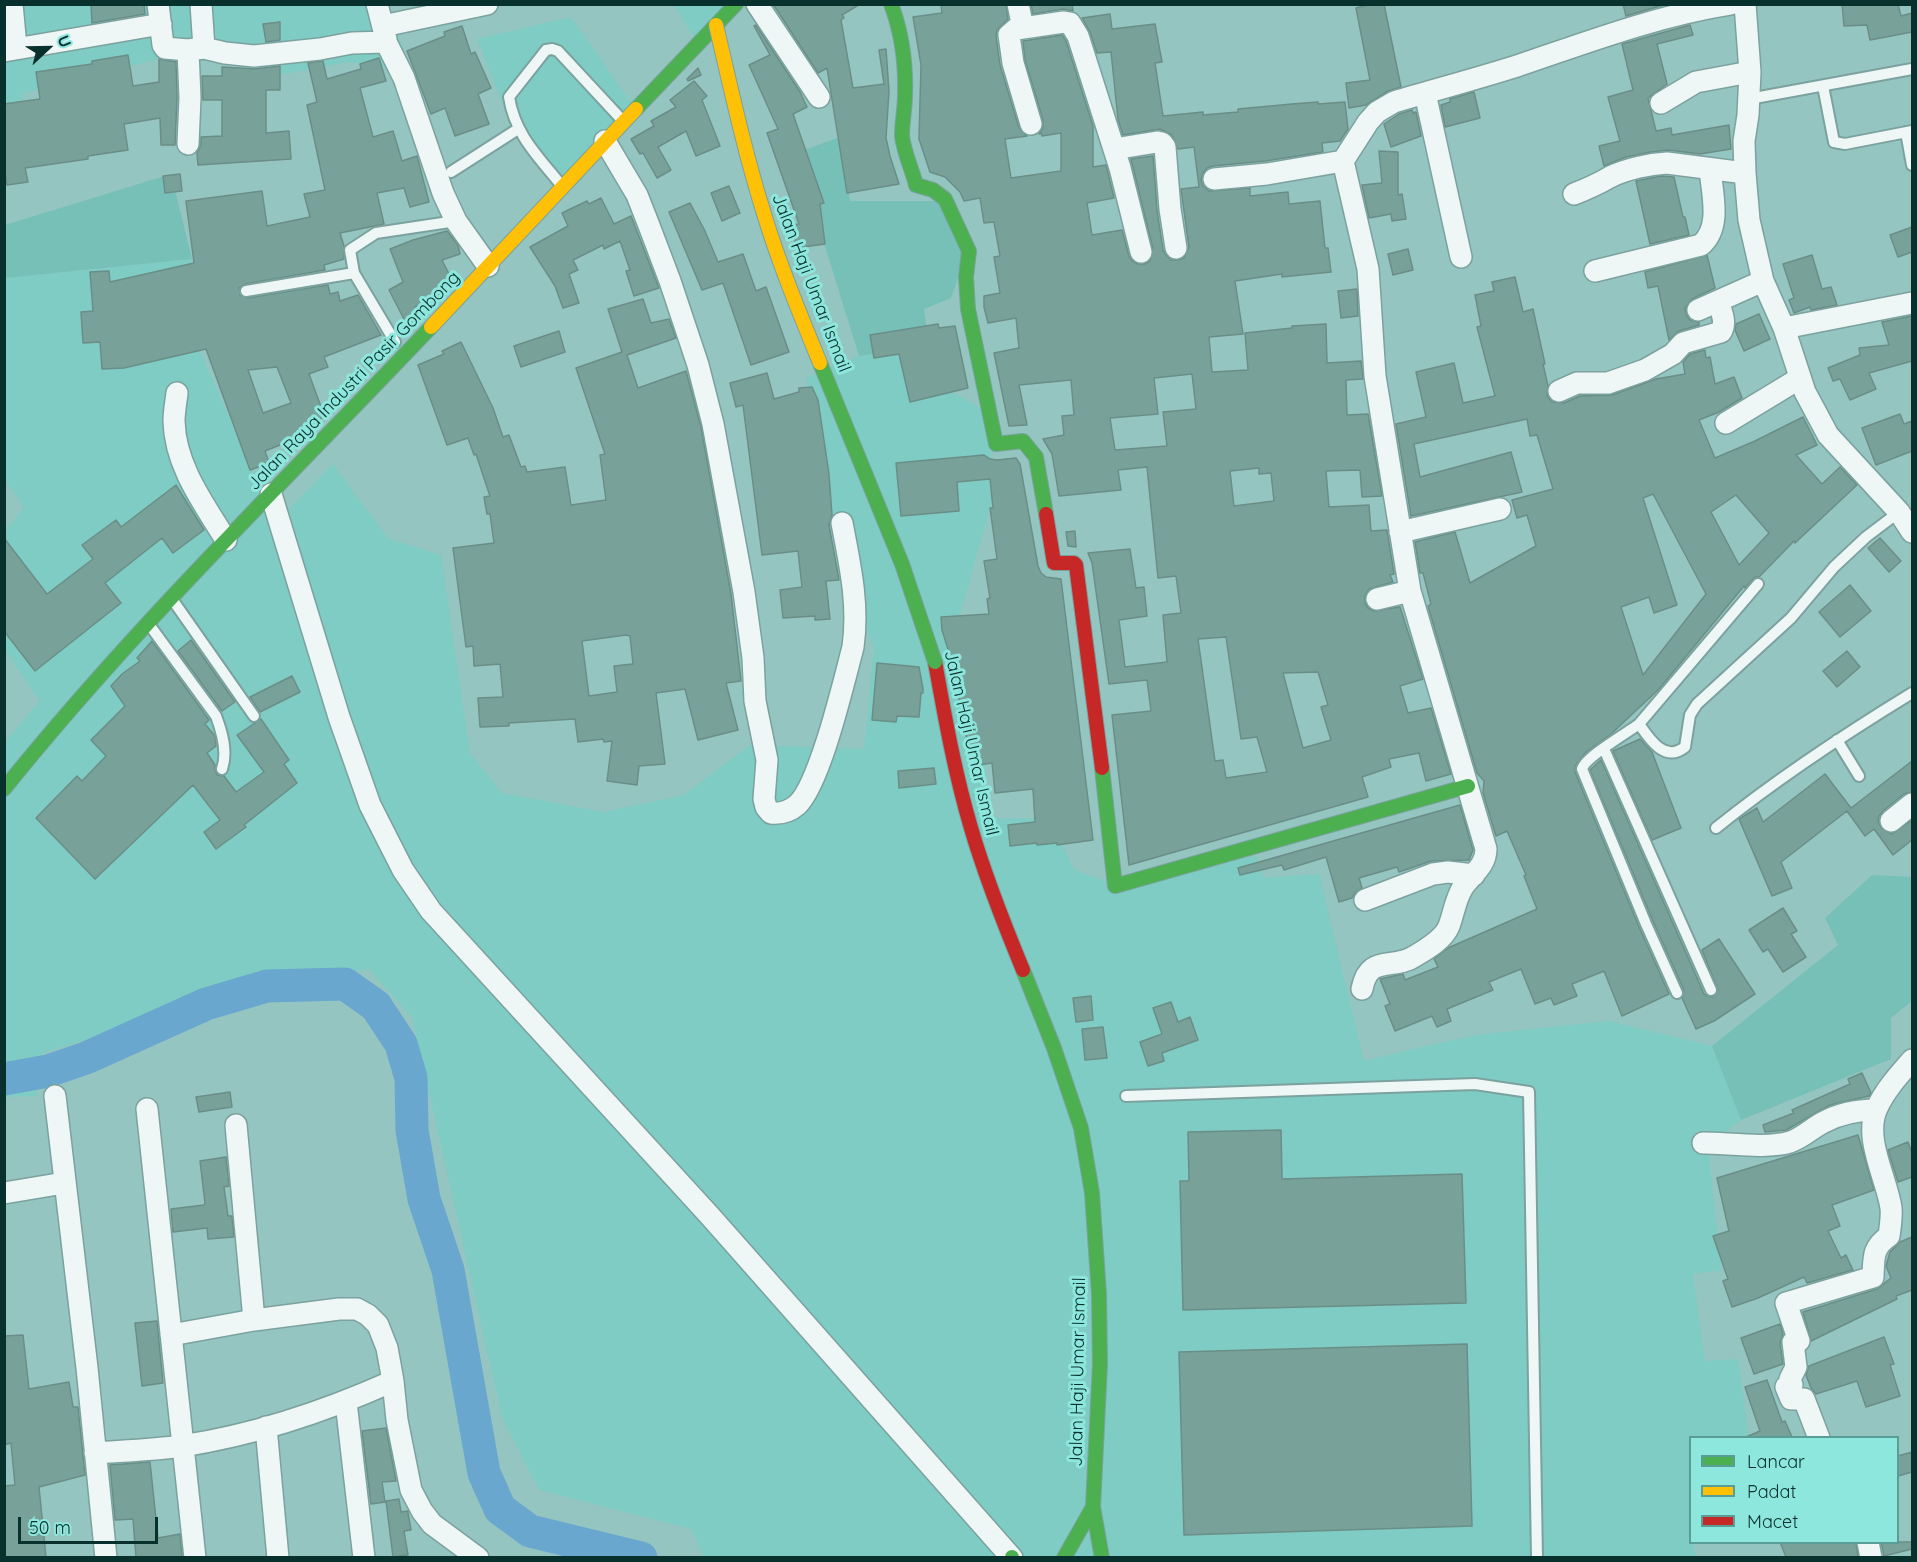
<!DOCTYPE html>
<html>
<head>
<meta charset="utf-8">
<style>
	body { margin:0 }
	#map { position:relative; width:1917px; height:1562px; overflow:hidden; background:#95c5c0; font-family:Quicksand,sans-serif }
	canvas { display:block }
	.frame { position:absolute; inset:0; border:6px solid #08302c; pointer-events:none }
	.legend { position:absolute; left:1689px; top:1436px; width:210px; height:108px; box-sizing:border-box; background:#8ee7dd; border:2px solid #589e96; margin:0; padding:8px 10px; list-style:none; font-size:18px; color:#08302c }
	.legend li { display:flex; align-items:center; gap:12px; height:30px }
	.legend b { width:30px; border:2px solid #589e96 }
	.north { position:absolute; left:18px; top:18px; width:60px; height:60px; -webkit-text-stroke:4px #8ee7dd; paint-order:stroke; rotate:68deg; font-size:16px; font-weight:700; line-height:24px; text-align:center; color:#08302c }
	.north::after { content:''; display:block; margin:auto; width:21px; height:27px; background:#08302c; clip-path:polygon(50% 0,100% 100%,50% 72%,0 100%) }
	.scale { position:absolute; left:18px; top:1517px; width:140px; height:27px; box-sizing:border-box; border:3px solid #08302c; border-top:0; padding-left:8px; font-size:18px; line-height:21px; white-space:nowrap; color:#08302c; -webkit-text-stroke:4px #8ee7dd; paint-order:stroke }
</style>
</head>
<body>
<div id="map">
<canvas width="1917" height="1562"></canvas>
<div class="frame"></div>
<ul class="legend">
<li><b style="height:8px;background:#4caf50"></b>Lancar</li>
<li><b style="height:8px;background:#ffc107"></b>Padat</li>
<li><b style="height:8px;background:#c62828"></b>Macet</li>
</ul>
<div class="north">U</div>
<div class="scale">50 m</div>
</div>
<script>
const ctx = document.querySelector('canvas').getContext('2d');
ctx.lineJoin = 'round';
function fillPath(path, color) {
  ctx.fillStyle = color;
  ctx.fill(path, 'evenodd');
}
function strokePath(path, color, width, dash) {
  ctx.strokeStyle = color;
  ctx.lineWidth = width;
  ctx.lineCap = dash ? 'butt' : 'round';
  ctx.setLineDash(dash || []);
  ctx.stroke(path);
}
function label(font, color, halo, rows, align = 'center') {
  ctx.font = font + ' Quicksand,sans-serif';
  ctx.lineWidth = 6;
  ctx.setLineDash([]);
  ctx.textBaseline = 'middle';
  ctx.strokeStyle = halo;
  ctx.fillStyle = color;
  for (const [text, x, y, turn = 0] of rows) {
    ctx.save();
    ctx.translate(x, y);
    ctx.rotate((+turn || 0) * Math.PI / 180);
    ctx.textAlign = isNaN(turn) ? turn : align;
    if (halo) ctx.strokeText(text, 0, 0);
    ctx.fillText(text, 0, 0);
    ctx.restore();
  }
}
fillPath(new Path2D(`
	M5,5h382l24,64 -62,-7 -92,17 -46,-33 -188,47 1,23 -19,3z
	M674,5h52l-30,35z
	M571,17l68,97 -83,77 -50,-79 -29,-73z
	M192,259l8,93 76,170 57,-58 55,74 53,17 29,198 32,40 101,19 81,-17 66,-50 114,4 10,-102 -30,-73 -38,-196 53,-22 70,-11 7,38 52,29 6,81 -36,129 11,37 23,159 56,1 27,51 32,12 149,-26 8,22 55,-4 45,187 70,-17 49,-10 126,-13 103,25 29,74 -33,25 13,125 -28,4 12,87 33,-2 11,78 -59,1v104l4,1 2,14h-992l-13,-28 -152,-39 -37,-73 -90,-400 -43,-48 -101,13 -225,71 -6,43 -32,1 -1,-354 36,-42 -35,-51v-118l19,-25 -19,-27v-202z`), '#7eccc3');
fillPath(new Path2D(`
	M840,137l10,64h92l23,57 -14,40 -27,11 5,36 -70,11 -63,-203z
	M171,174l21,85 -187,19v-53z
	M1872,875l40,2v124l-21,17v41l-150,61 -29,-74 126,-101 -13,-27z`), '#77c0b8');
strokePath(new Path2D(`
	M4,1079l44,-8 38,-13 120,-54 61,-18 78,-2 31,22 25,38 10,34 1,52 12,69 24,71 36,203 16,36 30,22 111,27`), '#69a7cf', 33);
const building = new Path2D(`
	M91,4h53l1,10 -53,9z
	M773,4h87l-18,11 2,3 -3,2 12,68 31,-4 -5,-34 7,-1 3,42 -3,47 4,18 9,28 -52,9 -20,-125 -9,5z
	M941,4h65l2,15 -11,11 -1,6 4,29 19,63 8,8 -22,3 6,39 50,-7v-38l-19,3 -1,-3 -2,1 4,-6v-8l-18,-60 -2,-19 39,-6 4,6 27,85v41l13,-2 8,33 -27,5 5,32 30,-5 7,26 3,5 6,3h7l5,-3 3,-12 -22,-90 22,-3 4,54 6,40 3,5 5,5h8l5,-2 5,-11 -8,-58 18,-2 -5,-40 -16,2 -6,-14 -12,-6 -37,6 -5,-16 -7,-67 -14,1 -7,-21 -8,-14 28,-4 2,15 43,-5 7,38 -7,1 8,53 40,-4v3l35,-3v-3l54,-5 26,-2v2l27,-2 3,27 -8,12 -18,2 1,9 -58,9 -52,5 -6,2 -4,5 -2,7 2,6 6,5 41,-3v8l38,-4 1,12 31,-3 5,47h3l3,24 -49,5v-3l-47,7 8,53 -34,3 3,35 36,-2 -3,-37 47,-5v-2l34,-2 1,39 34,-2 2,18 -17,1 1,35 21,-1 14,82 -20,1 -2,-27 -34,1 3,36 40,-2 2,26 16,-1 7,44 -4,1 3,7 -24,7 -4,7v7l3,5 6,3 26,-4 23,72 -23,7 8,27 23,-5 20,66 -25,7 -7,-28 -30,6 2,8 -29,10 6,20 -239,68 -17,-150 39,-4 -4,-31 -38,4 -17,-121 -4,-10 42,-4 6,39 8,-1 3,29 -28,4 6,47 42,-5 -4,-47 18,-2 -5,-37 -18,2 -11,-111 -29,3 3,20 -62,6 -7,-42 -9,-15 21,-4 -2,-19 12,-1 -3,-35 -52,5 8,40 -18,1 -15,-73 25,-5 -3,-30 -28,5 -4,-16v-11l16,-3 -6,-36 6,-1 -6,-34 -10,1 -4,-25 -16,3 -4,-9 -15,-15 -15,-5 -11,-33 2,-74 -8,-48 29,-4zM1192,374l4,35 -33,3 4,34 -52,4 -5,-32 48,-4 -4,-36zM1259,468v6l12,-1 3,28 -40,5 -4,-35zM1226,637l15,102 16,-2 10,35 -41,6 -3,-18 -8,1 -17,-122zM1318,672l10,33 -7,2 10,33 -28,8 -20,-75z
	M1031,4h41l1,7 -10,-2 -30,5z
	M1371,4h13l17,83 -13,4 -22,14 -17,3 -3,-25 24,-3 -14,-72z
	M1623,4h44l-41,12z
	M1842,4h56l3,12 11,-3v19l-42,8 -3,-15 -23,1z
	M280,22v18l-14,2 -3,-18z
	M756,25l44,67 7,15 -14,7 31,89 -4,1 5,40 -29,4 -3,-23 6,-1 -32,-91 11,-4 -29,-64 21,-10 -16,-29z
	M1690,25l3,10 -36,9 10,40 -19,14 8,33 15,-3 1,7 57,-10 2,24 -31,5 -32,-4 -17,2 -25,5 -22,9 -5,-20 21,-5 -12,-44 25,-7 -11,-46z
	M462,26l9,28 4,-2 16,36 -13,6 11,30 -34,12 -10,-28 -14,6 -24,-63 38,-15 -1,-4z
	M128,55l5,31 26,-4v-23l17,3 1,36 -2,47h-14l-1,-27 -36,6 4,26 -40,6v3l-63,9 3,14 -21,3 -3,-17v-64l36,-5 -4,-27 56,-8v-3z
	M379,58l7,23 -26,7 13,49 20,-6 9,30 15,-5 12,46 -19,5 -6,-19 -27,5 7,31 -44,9 4,13v13l-20,6 1,5 -80,14 -6,4 1,7 7,3 81,-13 2,9 8,-2 2,9 18,-6 23,40 -57,22 4,10 -19,7 15,41 -19,20 -40,16 4,12 -19,7 -44,-121 -82,19 -22,1 -2,-27 -17,1 -2,-31 12,-1 -3,-39 19,-1 1,11 84,-19 -8,-62 76,-10 5,35 43,-9 -6,-23 21,-4 -18,-85 10,-3 -9,-39 15,-2 4,18 34,-10 -1,-5zM277,367l14,36 -28,10 -15,-43z
	M280,66v24h-14v43l23,-2 2,28 -93,6 -1,-12 4,-8v-8l21,-1v-36h-19l-1,-24h20v-9l33,2z
	M698,68l3,7 -13,6 -1,-2z
	M694,81l13,15 -5,4 18,46 -24,10 -10,-25 -28,16 13,23 -14,8 -14,-25 -3,1 -9,-15 23,-13 -3,-5 25,-14 -6,-7z
	M1474,92l6,26 -35,9 -4,-22 9,-3v-3z
	M1412,110l1,3 3,-1 5,24 -30,11 -7,-23 15,-10z
	M1379,151l19,1v43l4,-1 4,25 -14,2 -1,-7 -22,4 -7,-33 20,-2z
	M180,174l2,17 -17,2 -2,-17z
	M1661,176l13,1 9,40h2l4,18 -39,9 -14,-63z
	M729,186l11,27 -18,8 -11,-28z
	M601,198l13,26 17,-8 28,72 -25,8 -8,-25 4,-1 -10,-29 -16,8 -1,-4 -30,15 5,10 -9,4 10,29 -16,5 -8,-22 -25,-39 38,-21 -6,-13 25,-12 2,3z
	M690,203l14,26 14,33 25,-8 13,37 10,-4 23,65 -38,13 -28,-82 -21,7 -33,-78z
	M1912,227v25l-14,5 -8,-22z
	M447,231l11,14 2,9 -18,6 10,20 -14,16 -23,11 5,8 -12,12 -19,-37 14,-8 -13,-33 23,-9z
	M1408,249l5,21 -20,5 -5,-21z
	M1707,255l8,33 -23,11 -7,9 1,7 4,5 9,2v3l-20,6 -10,9 -11,-54 -10,2 -3,-16z
	M1812,255l10,34 9,-2 6,18 -26,5 -1,-3 -16,6 -5,-13 5,-2 -11,-34z
	M1515,277l8,35 10,-3 12,55h-2l5,22 -1,10 5,6 12,1 16,-7 32,-1 44,-16 29,-5 -2,-12 7,-8 15,-4 1,8 4,-1 5,27 19,-7 8,21 -23,14 -20,8 16,38 40,-17 48,-24 14,28 -21,10 26,29 18,-17 17,18 -62,58 -1,-2 -35,36h-4l-10,11 -1,-2 -85,103 -48,45 -25,18 -11,14v6l64,155 30,67 -47,22 -18,-45 -32,13 5,12 -23,9 -3,-7 -16,6 -14,-35 -32,13 4,8 -46,19 4,12 -14,6 -5,-11 -37,15 -10,-25 5,-2 -10,-25 23,-5 2,6 33,-13 -4,-8 14,-11 89,-39 -13,-33 2,-1 -19,-44 -11,5 -13,-43 1,-12 -7,-8 -49,-167 3,-2 -8,-31h-3l-5,-31 40,-10 15,51 66,-37 -9,-31 -10,3 -5,-18 41,-11 -16,-54 -7,1 -3,-17 -113,25 6,33 91,-25 11,40 -111,24 -15,-92 30,-7 -10,-45 38,-9 9,40 32,-7 -18,-69 4,-1 -6,-31 19,-4 -2,-9zM1653,494l53,100 -63,81 -22,-68 28,-10 5,16 23,-8 -34,-107zM1736,495l33,38 -30,32 -28,-53z
	M1357,289l1,27 -17,2 -3,-27z
	M643,299l8,24 18,-4 7,19 -49,17 11,33 48,-17 15,56 30,167 10,87 -15,2 12,47 -40,10 -13,-51 -29,4 9,71 -26,2 -2,19 -30,-4 5,-40 -8,1 -1,-3 -25,3 -3,-23 -66,4v3l-29,1 -2,-29 25,-1 -3,-33 -26,2 -1,-20 -7,1 -13,-99 41,-5 -4,-29h-3l-3,-17 6,-1 -14,-42 -2,1 -6,-17 -21,7 -29,-80 26,-11 -2,-3 19,-9 32,66 10,29 6,-2 12,32 4,-1 2,6 38,-5 6,38 35,-5 -6,-45 5,-1 -29,-86 46,-16 -14,-43zM626,635l4,1 3,28 -19,2 3,26 -28,4 -7,-55z
	M1759,314l11,25 -26,12 -9,-21 1,-6z
	M1912,316v45l-43,12 7,16 -26,11 -10,-21 -7,2 -5,-13 32,-13 -1,-7 30,-3 -7,-23z
	M938,324l1,4 16,-2 13,62 -58,14 -11,-48 -25,4 -4,-23z
	M559,331l6,21 -44,15 -7,-21z
	M767,373l7,26 25,-7v-4l13,-1 6,13 11,74 3,41 -3,10 10,55 -13,1 4,38 -15,1v-4l-32,2 -3,-28 22,-3 -4,-36 -36,4 -19,-150 -7,2 -6,-24z
	M1900,414l4,10 8,-3v30l-36,14 -14,-37z
	M984,455l6,4 7,1 19,-2 4,6 18,102 3,7 5,4 15,2 32,261 -36,5v-2l-20,2v-2l-27,3 -2,-21 27,-3 -2,-33 -38,4 -3,-30 -20,3 -21,-107 -9,-29 -1,-13 48,-3 -2,-15 3,-1 -6,-37 13,-2 -7,-51h3l-3,-29 -33,3 2,29 -58,5 -5,-53z
	M176,485l28,45 -31,23 -11,-15 -57,45 16,20 -86,68 -31,-40v-93l43,56 46,-35 -11,-14 34,-25 5,7z
	M1075,531l1,16 -8,-1 -2,-14z
	M1880,538l21,23 -12,11 -21,-24z
	M1850,585l21,26 -31,26 -21,-25z
	M191,640l44,62 -13,9 -44,-60z
	M152,641l57,79 -4,4 10,12 1,10 -9,7 8,12v5l2,5 7,1 12,16 28,-20 -27,-37 24,-16 28,41 -5,4 13,19 -53,42 2,2 -30,22 -12,-17 16,-12 -27,-35 -98,94 -59,-61 41,-42 5,5 24,-25 -15,-16 34,-34 -14,-20 11,-12 18,-13 -3,-3z
	M1847,651l13,16 -23,20 -14,-16z
	M877,663l42,4 4,22v4h-2l-2,24 -22,-1 -1,6 -24,-2z
	M292,676l8,16 -40,20 -10,-15z
	M1640,739l12,13 29,76 -29,12 -39,-89z
	M1601,760l103,234 3,2 6,1 5,-7 -16,-40 17,-11 36,55 -41,27 -18,8 -14,-31 2,-8 -31,-69 -63,-151z
	M1912,761v31l-8,2 -21,17 -4,5 -1,6 4,7 10,5 20,-14v20l-19,15 -19,-26 -9,7 -18,-25 -66,51 11,26 -20,8 -33,-77 18,-11 6,14 62,-48 26,34z
	M934,768l2,16 -37,4 -1,-17z
	M1460,805l13,45 -4,10 -38,1 -32,11 -2,-5 -38,11 3,10 -6,4 -4,6 -13,4 -13,-45 -42,13 -2,-5 -42,10 -2,-7z
	M1783,908l14,23 -6,3 15,23 -23,15 -15,-23 -5,3 -14,-22z
	M1091,996l2,24 -17,2 -3,-24z
	M1171,1002l7,20 12,-5 8,23 -36,13 2,8 -16,5 -8,-24 22,-8 -9,-26z
	M1103,1027l4,31 -22,2 -3,-31z
	M1862,1073l9,20 -2,3 -39,9 -44,25 -21,2 -2,-7 31,-12 -2,-3 58,-26 -2,-5z
	M230,1092l2,15 -33,5 -3,-15z
	M1281,1130l1,49 180,-5 4,129 -283,7 -3,-129h9l-1,-49z
	M1858,1135l16,55 -42,15 8,21 -12,5 13,27 5,-3 7,15 -46,13 -3,-6 -46,21 -26,9 -9,-26 5,-2 -15,-43 16,-5 -12,-53z
	M1908,1142l4,11v24l-14,5 -10,-32z
	M226,1157l3,29 -5,1 4,29h4l2,21 -26,2 -1,-11 -34,4 -2,-23 33,-4 1,-2 -5,-42z
	M1912,1237v53l-16,6 1,3 -86,42 -8,-29 74,-23 14,-11 -5,-12 4,-14 10,-10z
	M157,1321l6,62 -21,3 -7,-63z
	M1780,1324l3,10 -3,10 3,20 -29,10 -13,-36z
	M23,1335l6,54 40,-7 4,25h5l7,68 -46,12 7,70h-42v-71l11,-1 -4,-42 -7,2v-109z
	M1884,1337l10,27 -4,1 10,31 -34,11 -9,-26 -41,13 -5,-6 -5,-13 3,-9z
	M1467,1344l5,182 -288,9 -5,-183z
	M1767,1380l15,42 3,-1 7,16h-46l14,-6 -15,-44z
	M386,1428l10,53 -14,1 3,20 -14,2 -9,-73z
	M1912,1452v20l-14,4v-20z
	M150,1462l8,76 22,-4 2,23h-46l-3,-38 -18,1 -5,-55z
	M399,1499l2,13 7,-1v2l3,17 -7,1 4,24 -15,2 -7,-56z
	M1780,1542h76l2,15h-72z
	M1881,1542h31v7l-28,7z`);
fillPath(building, '#78a299');
strokePath(building, '#6a8e87', 1.5);
const lane = new Path2D(`
	M1823,86l11,56 11,2 67,-13
	M1749,99l163,-30
	M1906,132l6,33
	M451,172l67,-43
	M561,185c-23,-29 -46,-50 -52,-88l37,-47 6,-1 6,2 65,70
	M246,291l108,-18
	M395,342l-41,-69 -4,-23 26,-17 80,-12
	M1758,584l-119,140c11,16 26,39 46,23l5,-32 7,-11 94,-86 43,-51 32,-30 33,-25
	M172,599l82,117
	M148,623l68,93c6,16 12,36 6,53
	M1639,724c-12,9 -54,33 -57,45l64,155 31,69
	M1837,740l22,36
	M1604,749l107,241
	M1716,828c62,-50 129,-94 196,-135
	M1126,1096l349,-12 54,8 8,466`);
const street = new Path2D(`
	M12,4l4,43
	M158,4l5,41 2,3 23,2 16,-2 21,5 29,3 66,-7 32,-6 34,-1 18,36 39,115 13,28 32,45
	M201,4l3,44
	M377,4l9,35
	M757,4l62,93
	M1018,4l5,24
	M1745,4l5,68 -2,43 -4,26 1,32 4,47 14,61 21,47 21,64 23,43 71,77 13,20
	M383,26l104,-22
	M4,51l157,-27
	M1425,93l36,164
	M1661,103l35,-21 54,-10
	M1031,124l-18,-61 -4,-28 7,-6 48,-7 6,1 8,13 42,132 21,84
	M605,141l32,54 11,28 22,58 28,84 15,59 31,168 9,66 2,43 12,59 -3,39 2,8 5,6c10,1 18,-1 26,-8 23,-21 47,-124 56,-158 6,-43 -3,-82 -11,-124
	M188,144l2,-46 -2,-48
	M1114,149l43,-7 5,1 3,4 5,62 6,39
	M1214,179l53,-5 76,-13
	M1574,194c13,-5 24,-10 36,-17 16,-8 39,-13 57,-14l78,10
	M1595,271l106,-26c21,-18 11,-51 9,-76
	M1698,310l65,-29
	M1784,328l128,-25
	M1559,391l18,-8h31l37,-13 28,-16 10,-11 38,-11c6,-10 0,-21 -3,-31
	M177,393c-1,9 -3,19 -3,28 1,45 30,83 52,119
	M1726,423l74,-45
	M271,494l68,223 31,88 33,65 28,41 279,305 302,342
	M1400,532l100,-23
	M1377,599l33,-8
	M1891,821l21,-17
	M1365,900l68,-26 15,-2 26,3
	M1362,989c7,-36 31,-18 53,-33 12,-7 29,-17 34,-30 5,-13 6,-26 14,-39 9,-13 23,-21 23,-38l-76,-258 -35,-215 -7,-107 -25,-108 25,-39 9,-10 17,-10c40,-12 82,-23 123,-36 71,-24 139,-50 214,-62
	M55,1096l32,272 19,190
	M147,1109l48,449
	M236,1125l18,195
	M1703,1143c24,0 65,6 87,-1 12,-4 21,-13 32,-19 16,-9 36,-13 54,-13
	M4,1193l60,-10
	M393,1381l4,39 14,70 11,21 10,13 46,34
	M346,1402l18,156
	M266,1427l12,131
	M1819,1438l-15,-39h-13l-5,-12 6,-2 -2,-6 6,-12 -3,-25 6,-1 -13,-38 87,-26c1,-20 -1,-29 16,-41 1,-8 3,-19 2,-28 -4,-29 -28,-70 -14,-100 8,-18 22,-33 35,-48
	M95,1453c28,-2 58,-3 87,-7 72,-11 144,-35 211,-65l-6,-33 -9,-23 -10,-10 -11,-6h-18l-85,11 -83,15
	M1868,1542l3,16`);
const fast = new Path2D(`
	M891,4c11,29 15,59 14,91 0,13 -3,27 -3,41 2,17 10,33 14,49l17,5 12,9 24,52 -3,26 2,32 28,135 27,-3 13,16 10,57
	M636,109l100,-105
	M1102,768l13,118 353,-100
	M4,789c132,-164 283,-310 427,-462
	M1023,970l31,78 27,80 11,65 7,101 1,70 -7,143 9,51
	M1012,1557v1
	M1064,1558l29,-51`);
const slow = new Path2D(`
	M431,327l205,-218`);
const jam = new Path2D(`
	M1046,514l8,49h20l2,2 26,203
	M935,662c10,56 20,112 36,166 14,48 33,96 52,142`);
strokePath(lane, '#7ba29e', 14);
strokePath(street, '#7ba29e', 24);
strokePath(fast, '#7ba29e', 16);
strokePath(slow, '#7ba29e', 16);
strokePath(jam, '#7ba29e', 16);
strokePath(lane, '#eff6f6', 10);
strokePath(street, '#eff6f6', 21);
strokePath(fast, '#4caf50', 14);
strokePath(slow, '#ffc107', 14);
strokePath(jam, '#c62828', 14);
const fastBridge = new Path2D(`
	M820,363l82,201 33,98`);
const slowBridge = new Path2D(`
	M716,25c15,64 29,129 49,192 15,49 35,97 55,146`);
strokePath(fastBridge, '#7ba29e', 16, []);
strokePath(slowBridge, '#7ba29e', 16, []);
strokePath(fastBridge, '#4caf50', 14);
strokePath(slowBridge, '#ffc107', 14);
label('18px', '#08302c', '#8ee7dd', [
	["Jalan Haji Umar Ismail",811,283,69],
	["Jalan Raya Industri Pasir Gombong",354,381,-46],
	["Jalan Haji Umar Ismail",971,743,77],
	["Jalan Haji Umar Ismail",1078,1372,-89]
]);
</script>
</body>
</html>
